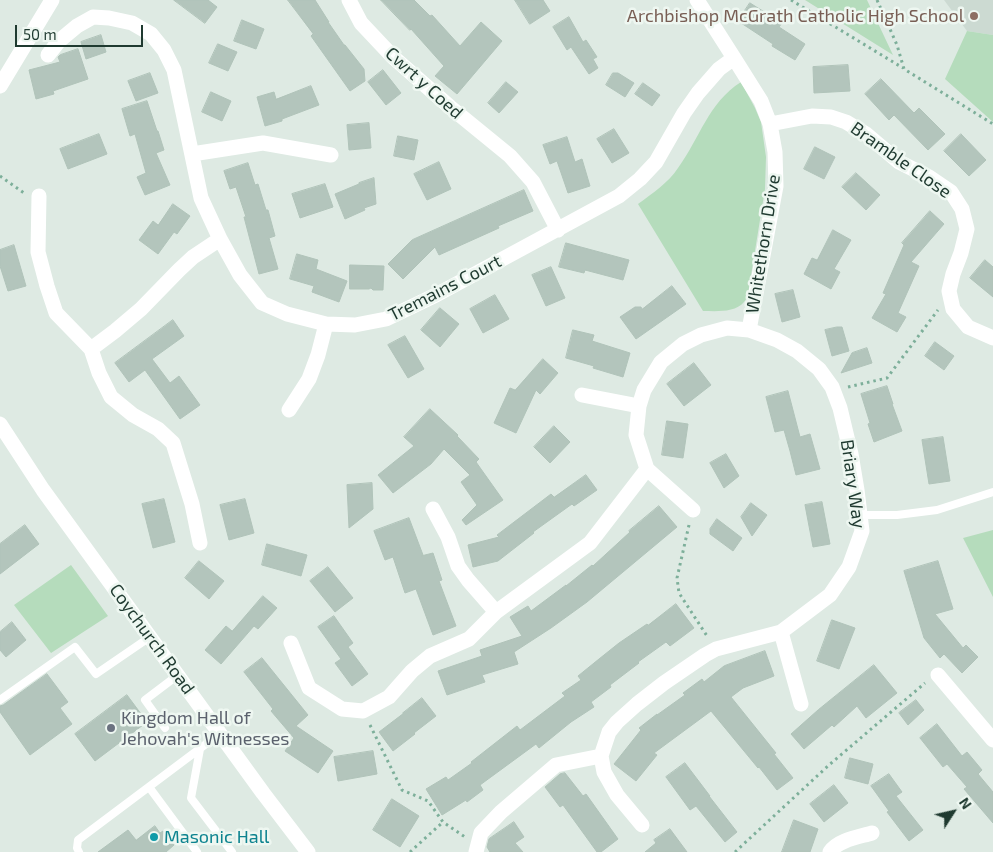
<!DOCTYPE html>
<html>
<head>
<meta charset="utf-8">
<style>
	body { margin:0 }
	#map { position:relative; width:993px; height:852px; overflow:hidden; background:#deeae3; font-family:"Exo 2",sans-serif }
	canvas { display:block }
	.north { position:absolute; left:928px; top:787px; width:50px; height:50px; -webkit-text-stroke:4px #eef7f1; paint-order:stroke; rotate:55deg; font-size:14px; font-weight:700; line-height:20px; text-align:center; color:#1f3a30 }
	.north::after { content:''; display:block; margin:auto; width:18px; height:22px; background:#1f3a30; clip-path:polygon(50% 0,100% 100%,50% 72%,0 100%) }
	.scale { position:absolute; left:15px; top:25px; width:128px; height:22px; box-sizing:border-box; border:2px solid #1f3a30; border-top:0; padding-left:6px; font-size:15px; line-height:18px; white-space:nowrap; color:#1f3a30; -webkit-text-stroke:4px #eef7f1; paint-order:stroke }
</style>
</head>
<body>
<div id="map">
<canvas width="993" height="852"></canvas>
<div class="north">N</div>
<div class="scale">50 m</div>
</div>
<script>
const ctx = document.querySelector('canvas').getContext('2d');
ctx.lineJoin = 'round';
function fillPath(path, color) {
  ctx.fillStyle = color;
  ctx.fill(path, 'evenodd');
}
function strokePath(path, color, width, dash) {
  ctx.strokeStyle = color;
  ctx.lineWidth = width;
  ctx.lineCap = dash ? 'butt' : 'round';
  ctx.setLineDash(dash || []);
  ctx.stroke(path);
}
function label(font, color, halo, rows, align = 'center') {
  ctx.font = font + ' "Exo 2",sans-serif';
  ctx.lineWidth = 5;
  ctx.setLineDash([]);
  ctx.textBaseline = 'middle';
  ctx.strokeStyle = halo;
  ctx.fillStyle = color;
  for (const [text, x, y, turn = 0] of rows) {
    ctx.save();
    ctx.translate(x, y);
    ctx.rotate((+turn || 0) * Math.PI / 180);
    ctx.textAlign = isNaN(turn) ? turn : align;
    if (halo) ctx.strokeText(text, 0, 0);
    ctx.fillText(text, 0, 0);
    ctx.restore();
  }
}
fillPath(new Path2D(`
	M944,0h49v35l-26,-4z`), '#ccdad2');
fillPath(new Path2D(`
	M805,0h62l26,55z
	M967,31l26,4v87l-48,-43z
	M741,82l14,26 6,14 5,35 -1,32 -17,105c-1,3 -2,6 -4,8 -9,11 -28,9 -41,9l-65,-107c15,-11 30,-21 40,-36 22,-30 30,-65 63,-86z
	M993,530v67l-30,-59z
	M71,565l37,51 -57,37 -37,-48z`), '#b5dcbc');
const building = new Path2D(`
	M174,0h34l9,7 -12,16z
	M288,0h27l14,22h-1l16,23h1l19,24 1,12 -15,10 -39,-55 2,-2z
	M381,0h33l16,16 2,-1 28,31 21,-24 21,19 -45,53 -22,-18 9,-10 -33,-37 -1,1z
	M515,0h28l7,11 -20,13z
	M750,3l32,20 -3,4 26,17 -10,16 -23,-14 1,-2 -35,-23z
	M569,17l14,25 3,-2 11,17 -4,2 5,9 -9,6 -18,-27 -4,3 -14,-23z
	M242,20l22,9 -8,20 -22,-8z
	M101,35l5,17 -20,7 -5,-17z
	M218,44l19,8 -9,19 -19,-8z
	M78,49l10,30 -35,12 1,3 -18,5 -7,-29 31,-8 -2,-5 2,-2z
	M848,65l2,26 -36,2 -1,-26z
	M383,70l18,23 -15,12 -18,-23z
	M150,73l8,20 -22,8 -8,-20z
	M613,73h5l16,10 -9,14 -19,-12z
	M881,79l33,34 5,-5 26,26 -17,16 -34,-35 -5,5 -24,-26z
	M506,82l12,10 -19,21 -11,-10z
	M643,83l17,12 -8,11 -17,-12z
	M311,86l8,19 -37,14v2l-17,5 -8,-29 17,-5 2,7z
	M211,92l20,9 -9,20 -20,-9z
	M147,101l10,30h1l6,19 -8,3 14,32 -25,10 -8,-18 9,-4 -11,-39 -5,2 -8,-27z
	M369,123l2,25 -22,2 -2,-25z
	M614,129l15,24 -17,10 -15,-24z
	M99,134l8,20 -39,15 -8,-20z
	M961,134l25,26 -17,16 -25,-25z
	M398,136l20,4 -4,20 -20,-4z
	M567,137l8,25 7,-3 8,27 -22,7 -11,-32 -7,3 -7,-19z
	M815,147l20,10 -11,22 -20,-10z
	M439,162l12,27 -24,11 -13,-26z
	M248,163l7,22 3,-1 8,26h2l7,26 -6,2 9,31 -19,5 -15,-57h2l-10,-30 -6,2 -6,-18z
	M856,173l24,22 -14,15 -24,-23z
	M374,178l2,26 -12,4 1,2 -20,9 -10,-25 24,-10v-1z
	M325,184l8,23 -33,11 -8,-24z
	M524,190l9,21 -35,15 1,2 -60,27 -4,-8 -32,32 -15,-15 24,-24z
	M173,204l17,12 -13,18 -3,-2 -16,22 -19,-14 14,-19 5,4z
	M930,211l14,13 -33,38 8,4 -21,47 8,4 -9,15 -25,-14 14,-24 -3,-1 21,-48 -2,-2z
	M833,230l18,10 -17,29 6,3 -9,17 -27,-15 8,-16 5,2z
	M566,243l63,17 -6,20 -38,-10 -1,3 -25,-6z
	M14,245l12,41 -18,5 -8,-25v-16z
	M297,254l21,6 -2,9 31,12 -8,21 -27,-10 2,-6 -24,-7z
	M985,260l8,7v30l-23,-19z
	M350,265l34,1 -1,24h-10l-2,-2 -2,1h-19z
	M551,267l14,31 -19,8 -14,-31z
	M672,286l14,18 -50,35 -16,-22 15,-10h6l1,2z
	M793,290l7,27 -18,5 -7,-28z
	M495,295l14,24 -26,14 -13,-24z
	M440,308l19,16 -19,23 -19,-17z
	M173,320l11,16 -32,23 18,24 9,-7 21,29 -20,14 -35,-49 -16,12 -14,-19z
	M837,327h5l7,24 -17,5 -7,-26z
	M573,330l21,5 -2,6 38,12 -7,24 -30,-9 1,-2 -28,-8z
	M405,336l19,33 -16,9 -20,-33z
	M935,342l19,14 -10,14 -19,-14z
	M867,348l5,15 -31,10 11,-20z
	M543,359l15,14 -18,21 -4,-4 -20,43 -22,-10 16,-35 5,2z
	M694,363l17,22 -27,21 -17,-22z
	M887,386l6,18h-1l10,27 -28,11 -6,-18 2,-1 -9,-29z
	M788,391l12,46 10,-3 10,35 -24,6 -6,-24 1,-1 -1,1 -6,-21 -9,2 -9,-35z
	M430,409l28,26 -1,1 22,23 -3,3 27,38 -37,25 -4,-5 15,-15 -16,-23 9,-7 -26,-26 -13,15 -38,29 -15,-18 36,-29 -10,-9z
	M667,421l21,3 -5,34 -21,-3z
	M554,426l16,16 -20,21 -16,-16z
	M943,437l7,44 -21,3 -7,-44z
	M726,454l13,22 -15,12 -14,-25z
	M586,475l11,15 -23,16 -2,-2 -39,28 1,1 -36,28 -25,6 -5,-22 31,-8 -2,-2 54,-41 3,3z
	M372,483l1,26 -24,19 -2,-43z
	M164,499l11,43 -22,6 -11,-44z
	M245,499l9,34 -25,7 -9,-35z
	M822,502l8,42 -17,3 -8,-42z
	M751,503l16,12 -15,21 -11,-19z
	M659,506l18,21 -90,75 -36,26 -37,24 4,12 -36,11 3,7 -38,13 -9,-24 44,-15 -2,-6 42,-14 -12,-19 18,-11 3,5 35,-26v1l26,-21 1,1 37,-34 -1,-1z
	M409,518l14,37 -2,1 12,-3 9,27 -3,1 17,45 -23,9 -17,-46 -11,4 -12,-36 -8,3 -11,-29z
	M717,519l25,19 -9,13 -23,-17v-5z
	M25,525l14,19 -39,30v-30z
	M267,544l40,11 -6,21 -39,-11z
	M199,561l25,20 -15,18 -24,-21z
	M938,561l15,48 -18,5 28,34 3,-3 12,12 -16,16 -18,-19 -4,4 -16,-20 -20,-67z
	M328,567l25,31 -18,14 -25,-31z
	M263,596l14,12 -19,21 -4,-3 -33,38 -16,-14 21,-24 6,5z
	M676,604l18,24 -24,18 -4,-4 -28,20 1,1 -29,22 1,2 -20,15 3,5 -23,15 -32,26 -3,-4 -56,41 3,5 -16,12 -1,-2 -24,15 -16,-26 20,-12 2,3 24,-17 -1,-1 46,-36 3,4 45,-34 -3,-3 19,-13 -3,-4 21,-17 20,-16 28,-19 1,1z
	M334,616l19,27 -5,4 20,27 -16,12 -17,-23 6,-4 -23,-32z
	M832,620l23,8 -16,41 -22,-8z
	M12,622l14,18 -20,17 -6,-7v-18z
	M765,651l9,25 -31,12 -12,9 45,56 -2,1 19,24 -16,12 -18,-23 -1,1 -47,-57 -57,42 3,2 -21,26 -22,-17 27,-34 -2,-2 18,-14v1l28,-20 -2,-2 19,-14 2,3 20,-16z
	M262,658l46,57 -12,11 37,25 -15,22 -33,-22 9,-13 -23,-27 2,-2 -29,-37z
	M874,665l23,28 -31,25 -9,-12 -23,21 -2,-2 -28,24 -13,-15 27,-24z
	M47,674l21,28 -8,6 12,16 -42,31 -30,-43v-6l3,-1z
	M127,695l20,27 -52,39 -20,-27z
	M422,698l14,18 -22,17 1,1 -22,17 -14,-19 25,-19h-1z
	M916,700l8,10 -16,15 -9,-12z
	M937,724l25,32 5,-4 15,18 -4,4 15,18v31l-29,-34 3,-2 -20,-23 -4,3 -23,-29z
	M373,751l4,23 -39,7 -4,-24z
	M850,758l23,6 -5,20 -23,-6z
	M685,763l25,33h-1l28,36 -12,10 -29,-36 -6,4 -24,-33z
	M565,773l18,23 3,-2 32,45 -17,13h-4l-34,-47 -3,2 -15,-20 15,-13z
	M889,774l13,18 -6,4 27,34 -14,11 -22,-29 2,-1 -18,-25z
	M834,785l14,18 -24,19 -14,-18z
	M392,799l27,17 -19,31 -27,-17z
	M794,820l24,9 -8,23h-28z
	M514,822l10,15 -9,6 8,9h-33l-3,-5 2,-8z
	M155,826l5,7 3,-2 11,14 -8,7h-68l30,-22 8,10z
	M670,829l17,23h-42l11,-9 -2,-3z`);
fillPath(building, '#b3c5bc');
strokePath(building, '#b0c3b9', 1);
strokePath(new Path2D(`
	M791,0l112,68
	M877,0l20,45 7,24 89,55
	M0,176l24,17
	M848,387l39,-9 51,-68
	M689,525l-12,53 2,15 28,43
	M370,725l32,65 26,11 15,21 22,15
	M410,852l33,-30
	M735,852l94,-87 96,-82`), '#7daf9a', 3, [2.5, 4]);
strokePath(new Path2D(`
	M860,515h37l40,-5 56,-18
	M0,700l75,-53 21,27 54,-37
	M165,728l-20,-28 33,-25
	M200,749l-9,49 41,54
	M149,787l48,65
	M79,852l-2,-4 1,-8 128,-96 10,-16`), '#fff', 8);
strokePath(new Path2D(`
	M349,0l12,23 32,34 57,50 60,49 23,26 25,48
	M697,0l37,58 27,43 9,23 5,28 1,34 -27,144
	M48,55l11,-14 18,-15 16,-9 16,1 23,5 19,11 13,16 10,20 27,128 19,41 20,36 22,28 25,11 39,10 29,1 31,-6 50,-24 183,-99 21,-17 16,-17 28,-49 14,-20 21,-24 15,-11
	M770,124l42,-8 19,1 15,5 20,12 33,28 30,15 22,15 11,17 5,20 -6,24 -8,21 -4,17 4,18 15,18 25,11
	M192,154l71,-11 68,12
	M39,196l-1,56 9,34 9,27 35,36 8,24 12,24 22,18 25,14 15,14 19,61 8,39
	M91,349l24,-18 26,-22 38,-39 14,-13 27,-18
	M582,395l57,11
	M289,410l20,-31 9,-24 8,-31
	M647,469l46,41
	M433,509l15,28 10,29 10,14 28,32
	M781,632l20,72
	M291,643l18,45 33,21 21,2 26,-14 23,-26 18,-15 39,-17 27,-27 94,-69 57,-74 -11,-34 3,-29 5,-16 17,-28 22,-18 18,-9 26,-7 22,2 28,10 20,11 22,18 13,18 8,21 11,46 6,36 5,41 -13,36 -19,28 -49,37 -65,17 -11,6 -41,28 -27,21 -20,18 -8,10 -8,24 3,16 13,23 25,30
	M938,675l55,65
	M476,852l5,-19 20,-21 55,-47 45,-9
	M830,852c8,-12 29,-15 42,-19`), '#fff', 15);
strokePath(new Path2D(`
	M0,86l52,-86`), '#fff', 15);
strokePath(new Path2D(`
	M0,424l43,66 220,303 45,59`), '#fff', 15);
for (const [x, y, r, color] of [
	[974,16,5,"#8d6e63"],
	[111,728,5,"#6b7280"],
	[154,837,5,"#0f9aa8"]
]) {
  const dot = new Path2D();
  dot.arc(x, y, r, 0, 2 * Math.PI);
  ctx.fillStyle = color;
  ctx.fill(dot);
  strokePath(dot, '#eef7f1', 2);
}
label('18px', '#785e54', '#eef7f1', [
	["Archbishop McGrath Catholic High School",964,16]
], 'right');
label('18px', '#1f3a30', '#eef7f1', [
	["Cwrt y Coed",424,83,42],
	["Bramble Close",901,160,35],
	["Whitethorn Drive",763,244,-81],
	["Tremains Court",445,288,-27],
	["Briary Way",853,484,82],
	["Coychurch Road",152,639,54]
]);
label('18px', '#5b616d', '#eef7f1', [
	["Kingdom Hall of",121,718],
	["Jehovah's Witnesses",121,739]
], 'left');
label('18px', '#0d838f', '#eef7f1', [
	["Masonic Hall",164,837]
], 'left');
</script>
</body>
</html>
